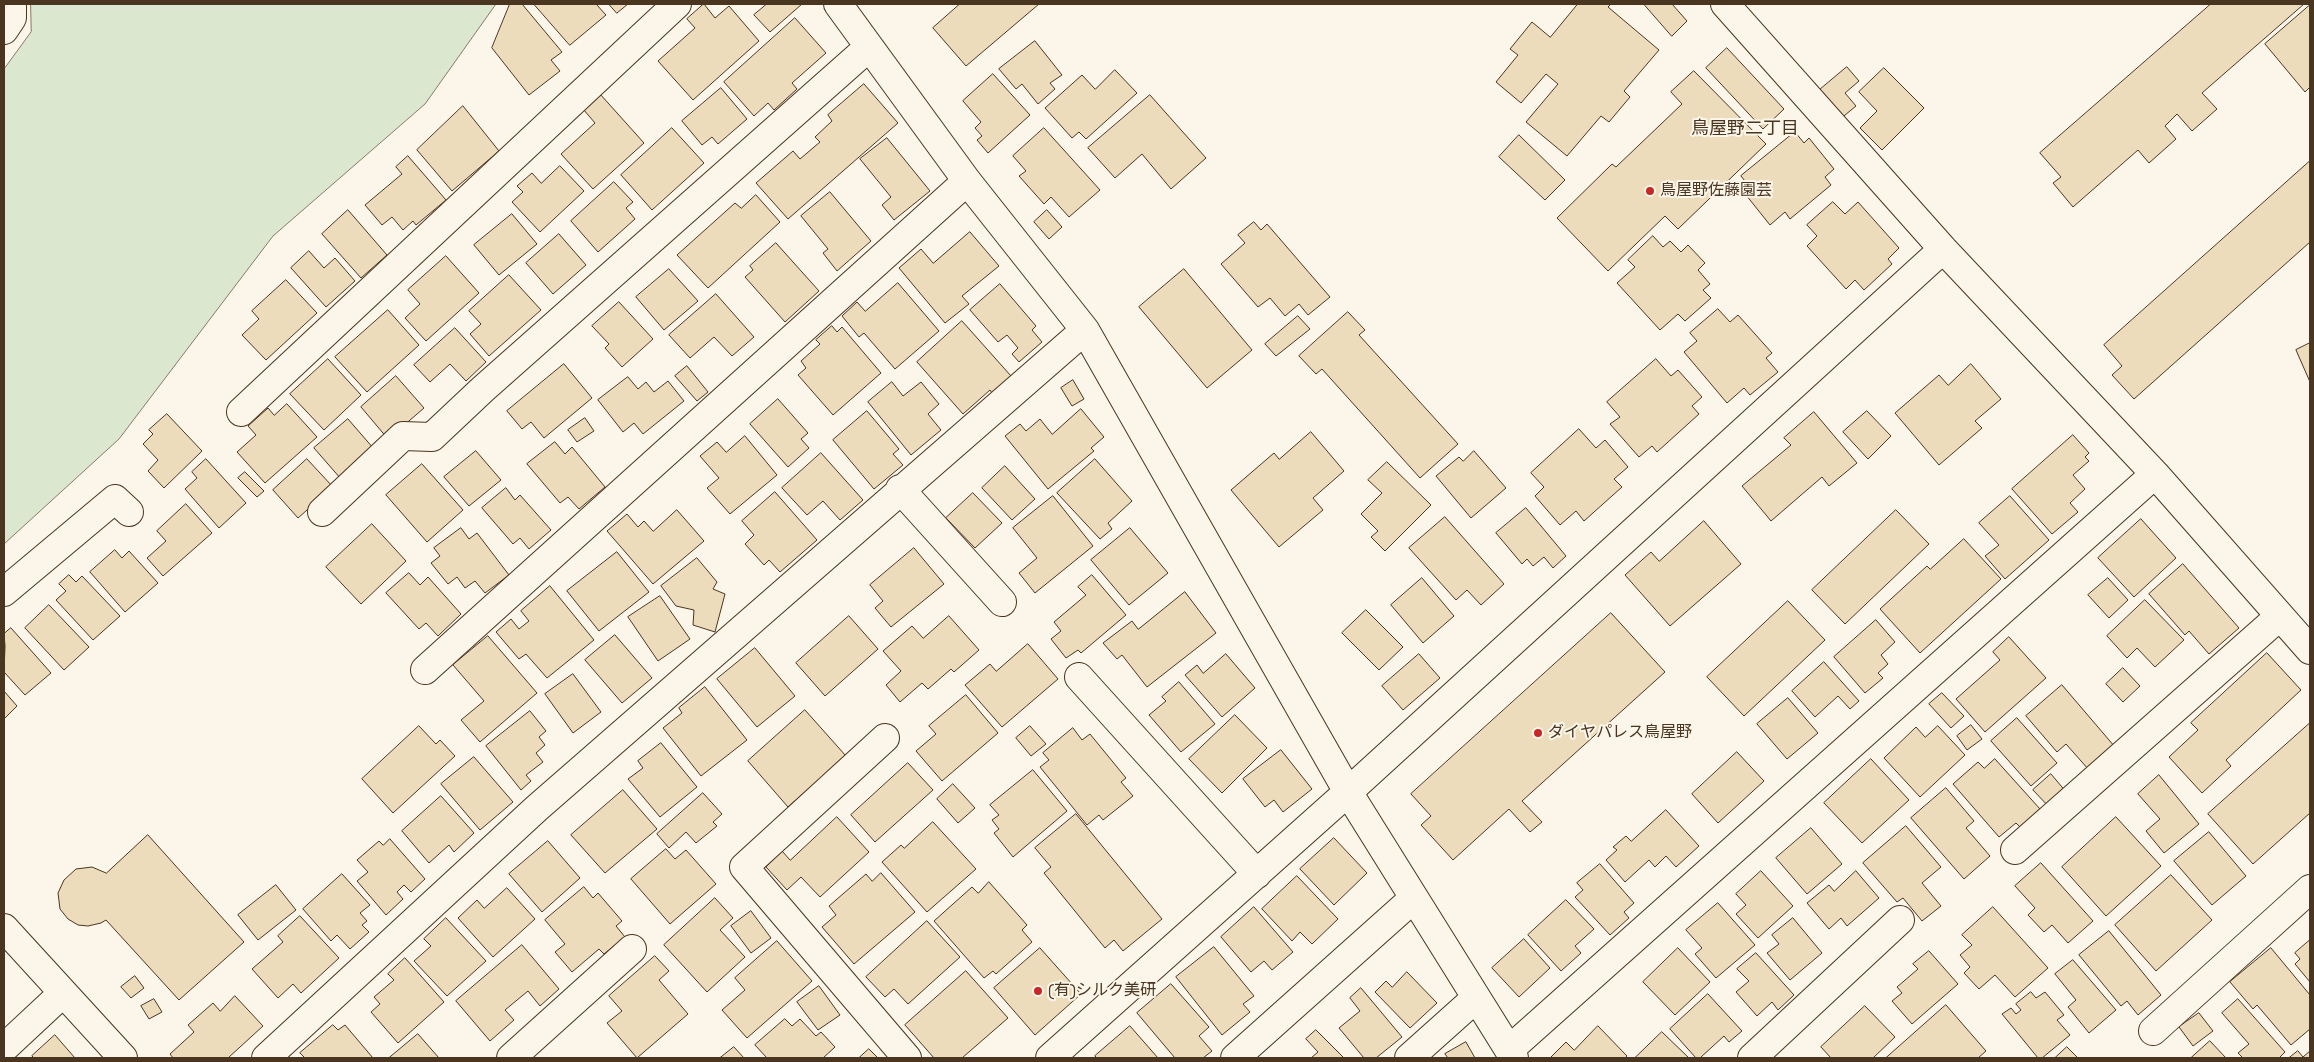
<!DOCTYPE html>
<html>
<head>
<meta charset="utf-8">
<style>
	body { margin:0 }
	#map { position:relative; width:2314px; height:1062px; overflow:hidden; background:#fbf6e9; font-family:"Space Grotesk",sans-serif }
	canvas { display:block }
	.frame { position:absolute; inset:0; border:5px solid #4a3520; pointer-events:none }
</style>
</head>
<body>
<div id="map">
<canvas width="2314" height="1062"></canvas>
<div class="frame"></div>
</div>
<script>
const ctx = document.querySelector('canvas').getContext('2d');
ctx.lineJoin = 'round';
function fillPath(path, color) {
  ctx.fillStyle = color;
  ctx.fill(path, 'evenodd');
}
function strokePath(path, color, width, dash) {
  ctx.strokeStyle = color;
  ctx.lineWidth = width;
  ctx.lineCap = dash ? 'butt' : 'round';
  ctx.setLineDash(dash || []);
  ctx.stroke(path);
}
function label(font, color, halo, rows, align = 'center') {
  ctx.font = font + ' "Space Grotesk","Noto Sans JP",sans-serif';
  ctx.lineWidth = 4;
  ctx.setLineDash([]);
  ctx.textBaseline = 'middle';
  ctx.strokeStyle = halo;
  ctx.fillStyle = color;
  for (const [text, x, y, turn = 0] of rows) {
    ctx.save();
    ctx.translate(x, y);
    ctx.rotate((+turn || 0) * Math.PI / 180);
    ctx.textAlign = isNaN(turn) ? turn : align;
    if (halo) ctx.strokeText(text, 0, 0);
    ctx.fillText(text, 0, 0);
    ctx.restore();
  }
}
const green = new Path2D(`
	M31,4h465l-71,100 -152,132 -154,203 -115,105v-475l27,-37z`);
fillPath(green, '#dce7d0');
strokePath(green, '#887966', 1);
const building = new Path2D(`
	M510,4h12l40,48 -11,8 9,11 -31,24 -37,-47z
	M534,4h62l10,11 -36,30z
	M609,4h19l-11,9z
	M704,4l11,14 14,-12 30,35 -66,59 -35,-39 37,-33 -8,-9z
	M767,4h35l-32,28 -16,-17z
	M960,4h79l-73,62 -33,-38z
	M1578,4h33l-3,3 51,43 -35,41 6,6 -21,25 -8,-6 -34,40 -41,-34 32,-38 -12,-10 -25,29 -25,-21 22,-27 -8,-6 22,-27 18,15z
	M1644,4h28l15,17 -15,15z
	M2211,4h93l-102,89 15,16 -25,22 -15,-17 -12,12 11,13 -27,24 -11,-13 -65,57 -20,-24 8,-6 -21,-24z
	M2310,5v82l-5,5 -40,-48z
	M795,18l31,35 -34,30 5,6 -23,21 -6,-7 -14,13 -30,-34z
	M1035,41l27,34 -12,8 5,6 -17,15 -16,-20 -6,5 -17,-20z
	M1727,48l57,61 -21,20 -57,-61z
	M1847,67l12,14 -14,12 11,13 -17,14 -23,-27z
	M1884,68l40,40 -42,42 -22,-22 17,-17 -18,-19z
	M1115,70l22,23 -51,46 -7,-7 -7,6 -27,-30 37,-33 13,14z
	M1694,71l72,73 -88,85 -13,-13 -57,55 -51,-53 55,-54 4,3 66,-63 -11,-12z
	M993,74l37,41 -42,38 -11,-13 5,-4 -7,-8 6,-6 -18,-21z
	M864,84l34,39 -110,96 -32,-36 37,-32 7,8 20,-17 -5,-5 17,-16 -4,-6z
	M721,88l26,31 -29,25 -6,-7 -10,8 -20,-24z
	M600,94l44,49 -51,46 -32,-35 34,-31 -12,-14z
	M1150,95l56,63 -35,31 -29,-35 -27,24 -27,-30z
	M463,106l36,45 -47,40 -35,-41z
	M672,128l32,35 -52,47 -31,-35z
	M1044,128l56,62 -31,27 -18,-20 -7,7 -25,-28 7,-5 -13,-15z
	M1795,132l9,11 5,-5 25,31 -9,8 6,8 -41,34 -5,-7 -15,13 -24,-30 6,-5 -11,-14z
	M1519,135l46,45 -20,20 -46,-43z
	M887,138l43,53 -36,29 -12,-15 9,-8 -31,-38z
	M408,156l38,44 -30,25 -3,-4 -10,9 -11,-13 -10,8 -17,-20 37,-31 -6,-7z
	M2310,161v81l-176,157 -22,-24 10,-9 -18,-21z
	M560,166l24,25 -44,41 -28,-30 11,-10 -6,-6 15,-13 9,10z
	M614,182l19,20 -7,6 9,11 -37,33 -27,-31z
	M830,192l41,49 -34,30 -14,-18 5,-4 -27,-33z
	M756,195l24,27 -72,66 -31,-33 58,-52 6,5z
	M1833,202l12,12 13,-12 41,46 -11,11 4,5 -28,26 -9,-10 -9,9 -39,-43 10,-10 -10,-11z
	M348,210l39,45 -26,23 -39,-44z
	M1047,210l15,17 -13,12 -15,-17z
	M512,214l25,30 -38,31 -25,-30z
	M1254,222l7,8 6,-6 63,73 -22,18 -9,-11 -14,12 -15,-18 -12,9 -37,-43 24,-21 -7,-8z
	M970,232l29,34 -37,30 7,8 -24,19 -46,-55 22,-19 12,14z
	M559,234l27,31 -33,29 -27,-31z
	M1653,236l10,11 7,-6 11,11 7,-7 17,18 -7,7 12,14 -7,6 8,8 -26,23 -7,-7 -18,16 -43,-47 18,-16 -7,-7z
	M776,243l43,48 -34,31 -40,-45 8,-7 -3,-4z
	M309,251l15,17 11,-10 20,23 -29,26 -35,-39z
	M446,256l33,37 -53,48 -21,-23 15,-14 -12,-14z
	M669,269l29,32 -34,29 -28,-33z
	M1184,269l68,81 -45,38 -68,-81z
	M509,275l32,35 -52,46 -19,-22 11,-10 -12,-13z
	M286,280l31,33 -51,47 -24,-25 17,-16 -7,-8z
	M898,283l41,48 -44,38 -31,-36 -5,4 -17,-21 15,-14 8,9z
	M1000,284l36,42 -4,4 10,12 -23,20 -7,-8 6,-6 -11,-13 -9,7 -28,-32z
	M716,294l38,43 -22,19 -18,-19 -24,21 -21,-23z
	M619,302l34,37 -31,28 -17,-19 4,-4 -17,-18z
	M1718,309l12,13 8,-7 34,38 -6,5 12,14 -28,23 -6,-7 -17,15 -43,-51 13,-11 -7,-8z
	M388,310l31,35 -52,47 -32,-35z
	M1348,312l17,18 -6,5 99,109 -38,34 -98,-109 -6,5 -17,-18z
	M1298,316l12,13 -34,27 -11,-12z
	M962,321l49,55 -19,17 -2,-3 -27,24 -46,-52z
	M832,326l5,6 5,-5 39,46 -48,42 -35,-40 8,-7 -5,-7 19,-17 -4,-4z
	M455,328l31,34 -20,19 -16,-17 -20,18 -16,-17z
	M2310,343v39l-14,-32z
	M328,359l33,36 -37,35 -34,-36z
	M1656,359l15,17 7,-6 24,27 -10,9 7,8 -42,38 -5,-6 -13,11 -29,-33 10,-7 -13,-15z
	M564,364l28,34 -48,40 -13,-16 -9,7 -15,-18z
	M1971,364l30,35 -26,22 7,7 -43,37 -44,-52 44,-38 9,10z
	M687,366l21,26 -11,9 -22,-25z
	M396,376l28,32 -36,31 -27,-32z
	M628,377l10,12 8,-7 8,10 14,-11 16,20 -41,33 -9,-11 -11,9 -25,-32z
	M1073,380l11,19 -12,7 -11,-18z
	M892,382l11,14 18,-14 18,22 -11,10 13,16 -30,25 -43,-53z
	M778,399l30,34 -7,6 8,9 -21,19 -38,-43z
	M287,404l30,33 -52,46 -28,-31 19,-17 -8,-9 20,-18 6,7z
	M1081,409l23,28 -13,11 3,3 -46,38 -43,-53 15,-12 6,7 14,-12 12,15z
	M867,411l32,38 -6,5 10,11 -29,24 -41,-49z
	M1867,411l24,25 -23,23 -25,-27z
	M1814,412l43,51 -28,23 -7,-9 -51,44 -29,-35 49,-41 -7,-7z
	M167,414l35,37 -38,37 -16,-17 10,-11 -15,-16 10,-10 -4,-4z
	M585,418l9,13 -17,11 -9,-12z
	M348,419l26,30 -33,30 -27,-31z
	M1579,429l17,19 9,-8 23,27 -14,12 8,8 -38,34 -8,-10 -16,14 -25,-29 9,-9 -13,-14z
	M1311,432l33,39 -31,27 10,12 -44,37 -48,-57 43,-37 5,6z
	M2073,435l16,18 -4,4 4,4 -16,14 12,14 -15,14 8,9 -26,22 -40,-45z
	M745,436l32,39 -47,39 -23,-26 12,-10 -19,-22 17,-14 9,10z
	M555,442l10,12 7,-7 33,40 -26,22 -11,-12 -8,6 -33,-39z
	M476,451l25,29 -32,26 -25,-29z
	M1474,451l32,37 -35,30 -35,-42 23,-19 4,4z
	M821,453l42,47 -23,20 -17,-19 -16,14 -25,-27z
	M206,459l40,44 -27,25 -34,-39 12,-11 -5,-6z
	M307,459l26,28 -35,31 -25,-28z
	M1095,459l37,42 -24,22 4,6 -12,10 -43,-46z
	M1387,462l44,43 -46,46 -14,-14 7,-6 -17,-17 21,-21 -14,-13z
	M422,464l41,46 -36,32 -41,-47z
	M1005,466l30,33 -23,21 -30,-32z
	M245,472l19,19 -7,6 -19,-19z
	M506,488l9,12 5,-5 31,35 -22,19 -9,-11 -7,6 -31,-36z
	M775,492l42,48 -37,32 -11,-12 -5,5 -19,-21 9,-9 -12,-14z
	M973,493l29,30 -27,25 -29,-30z
	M1053,496l40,50 -58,47 -16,-20 18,-15 -24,-30z
	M2010,496l39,44 -44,39 -20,-23 14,-11 -20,-22z
	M186,504l26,29 -49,43 -16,-18 19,-17 -9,-10z
	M1526,508l40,48 -13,12 -9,-11 -11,9 -6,-7 -5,5 -26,-31z
	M677,510l27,31 -51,43 -46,-53 20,-17 11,13 6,-6 9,10z
	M1896,510l33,34 -84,80 -33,-34z
	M1445,517l59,67 -23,21 -14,-15 -11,10 -47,-52z
	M2141,519l35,39 -42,39 -36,-39z
	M1704,521l37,43 -71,62 -45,-51 26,-23 8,9z
	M372,524l34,37 -45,43 -35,-37z
	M461,528l8,11 8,-6 32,42 -24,18 -10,-12 -10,7 -8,-11 -9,7 -17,-21 9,-7 -6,-8z
	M1130,528l38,45 -39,32 -38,-45z
	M1964,539l37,40 -81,74 -40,-44 47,-43 3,3z
	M914,548l30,36 -53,43 -16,-19 8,-7 -13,-16z
	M115,550l7,8 7,-7 29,32 -33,29 -35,-40z
	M617,552l32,40 -50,39 -32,-40z
	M697,558l20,24 -4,7 12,5 -10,38 -22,-7 1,-15 -18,-4 -15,-20z
	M2183,564l56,64 -30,26 -20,-23 -4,4 -36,-41z
	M409,573l11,12 8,-8 33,37 -23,22 -12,-13 -7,6 -33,-36z
	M69,575l7,7 6,-6 38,40 -27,24 -37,-40 10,-9 -7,-7z
	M1092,575l34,40 -45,38 -3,-3 -12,8 -15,-19 10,-8 -7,-9 32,-27 -8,-8z
	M1422,578l32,38 -31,27 -32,-38z
	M2108,578l20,22 -19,18 -21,-23z
	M550,586l44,54 -47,38 -21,-24 -7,5 -23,-27 15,-13 8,10 10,-8 -8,-10z
	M1185,592l31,41 -69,54 -25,-32 -5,4 -14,-16 29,-22 6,8z
	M660,596l30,43 -32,22 -30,-44z
	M2145,600l39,40 -29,27 -18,-19 -10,10 -20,-22z
	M1788,601l37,39 -81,76 -37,-39z
	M49,605l40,42 -25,23 -39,-42z
	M1366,610l37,37 -24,23 -37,-37z
	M1611,613l54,59 -143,129 20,21 -12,10 -21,-23 -56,51 -32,-35 10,-9 -20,-22z
	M849,616l29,33 -53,47 -29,-33z
	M949,616l30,34 -25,22 -3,-3 -23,20 -6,-6 -22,19 -14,-17 15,-14 -18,-20 29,-25 11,12z
	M1876,620l19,22 -14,13 7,9 -10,9 5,5 -18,15 -31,-36z
	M11,628l40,45 -26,22 -21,-23 1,-26 -1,-12z
	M615,635l37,43 -30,25 -37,-43z
	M488,636l49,57 -57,49 -19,-22 23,-19 -31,-36z
	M2009,637l37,41 -61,54 -29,-33 44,-39 -7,-8z
	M1028,644l30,35 -56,48 -37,-42 25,-21 6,7z
	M755,648l40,48 -38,31 -40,-48z
	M2267,653l34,37 -75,70 5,6 -29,27 -33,-36 29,-27 -7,-7z
	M1226,654l29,34 -33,29 -37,-42 12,-10 6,8z
	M1419,654l21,24 -37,32 -21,-24z
	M1824,662l35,39 -9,8 -12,-13 -23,21 -23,-26z
	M2123,668l17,18 -17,16 -17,-18z
	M573,674l28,38 -28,21 -28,-39z
	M1179,682l36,42 -34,28 -32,-37 17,-14 -4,-4z
	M2062,685l53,62 -26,23 -23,-26 -9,8 -31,-36z
	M705,687l42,53 -46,36 -38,-48 19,-15 -3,-5z
	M4,691l13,15 -13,13z
	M1942,693l22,23 -13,12 -22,-24z
	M966,695l32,38 -56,48 -26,-30 20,-17 -7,-8z
	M1788,698l30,35 -31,26 -30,-35z
	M805,710l41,46 -58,51 -40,-46z
	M530,711l16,20 -7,6 6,8 -9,8 7,9 -17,13 5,6 -10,9 -35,-44z
	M1235,715l32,33 -45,45 -33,-34z
	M2017,718l40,45 -26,23 -40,-45z
	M2310,723v90l-57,51 -45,-50z
	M1971,725l11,14 -15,11 -10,-14z
	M419,726l17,18 4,-4 15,16 -62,57 -31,-34z
	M1030,726l16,18 -15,12 -15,-18z
	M1938,726l27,29 -45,42 -36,-39 32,-31 9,10z
	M1073,728l9,12 8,-6 36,44 -5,4 12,14 -30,24 -4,-5 -12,10 -47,-58 9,-7 -6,-7z
	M661,743l36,44 -37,30 -32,-38 15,-11 -5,-7z
	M1281,750l31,39 -29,23 -9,-12 -9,7 -22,-28z
	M1737,752l27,29 -46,42 -26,-29z
	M474,757l39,45 -33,28 -39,-46z
	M1871,759l38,41 -47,43 -38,-40z
	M1995,759l45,50 -20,18 -4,-4 -17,14 -46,-53 25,-22 6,6z
	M908,763l25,27 -58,52 -24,-27z
	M1033,770l34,41 -54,46 -19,-24 5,-4 -7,-9 7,-5 -9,-10z
	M2051,774l16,19 -17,15 -17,-18z
	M2159,775l40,49 -35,29 -18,-22 14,-12 -22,-25z
	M953,784l22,24 -17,15 -21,-24z
	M1946,788l28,33 -8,7 24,28 -26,23 -53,-61z
	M623,790l34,39 -52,44 -34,-38z
	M703,793l19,21 -9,8 4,4 -21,17 -10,-11 -17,16 -12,-14z
	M441,796l33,37 -20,19 -5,-7 -20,18 -27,-32z
	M1666,810l33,36 -23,21 -10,-11 -11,11 -6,-7 -24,22 -19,-22 11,-10 -4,-3 13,-11 5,5z
	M1076,814l86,105 -39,32 -9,-11 -9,8 -61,-75 7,-6 -16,-19z
	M837,817l32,35 -49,45 -19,-20 -14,13 -21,-23 16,-16 8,9z
	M2116,817l45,49 -55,50 -44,-49z
	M933,822l43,47 -49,43 -45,-50 19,-17 3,3z
	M1906,826l35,41 -19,16 19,23 -19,15 -19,-23 -6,4 -34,-39z
	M1811,828l31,36 -35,30 -31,-36z
	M2209,832l37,44 -34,29 -38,-44z
	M148,835l96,107 -65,58 -73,-80 -5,3 -13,3 -10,-1 -10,-6 -8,-10 -2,-16 6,-13 12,-11 16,-2 14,6z
	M1334,838l33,35 -33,32 -34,-36z
	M390,839l35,40 -14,13 -7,-7 -7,7 6,7 -17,16 -29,-34 11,-9 -11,-12 22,-19 4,4z
	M548,841l32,37 -38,34 -33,-38z
	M666,849l9,10 11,-9 30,34 -46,40 -39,-45z
	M2041,863l52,58 -25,22 -16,-18 -8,7 -16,-17 7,-7 -20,-22z
	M1600,864l34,39 -10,9 5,6 -19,17 -35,-38 8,-7 -6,-7z
	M1761,871l32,35 -35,32 -22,-24 10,-9 -10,-11z
	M1856,871l23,27 -32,28 -6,-8 -12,11 -22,-26 22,-18 5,6z
	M881,873l34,39 -61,52 -32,-37 14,-12 -7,-9 37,-32 6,7z
	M342,874l28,31 -10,8 7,8 -5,4 7,7 -19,17 -13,-14 -6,6 -28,-32z
	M2171,875l41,45 -56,51 -41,-46z
	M1297,876l41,43 -26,25 -12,-12 -8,9 -30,-32z
	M989,882l38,43 -5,5 10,12 -36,32 -3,-3 -9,7 -50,-57 38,-34 6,6z
	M276,885l20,25 -38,30 -20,-25z
	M584,887l9,11 5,-5 24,28 -6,5 9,11 -21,17 -5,-5 -27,23 -17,-20 10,-8 -20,-24z
	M507,888l28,31 -42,38 -35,-39 19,-18 7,8z
	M715,898l18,20 -13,12 25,27 -38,35 -43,-47z
	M1566,900l28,29 -19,17 6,7 -20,18 -33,-36z
	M1718,903l37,42 -39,33 -21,-24 7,-6 -16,-18z
	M1254,907l39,45 -21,18 -8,-9 -13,11 -30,-35z
	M1993,907l55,61 -33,29 -20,-22 -16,14 -15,-16 6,-6 -10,-12 12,-10 -10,-10z
	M751,911l20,27 -20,15 -20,-27z
	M300,916l39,42 -38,35 -8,-9 -15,14 -26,-29 31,-27 -5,-6z
	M446,918l40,43 -39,35 -33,-35 17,-15 -7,-7z
	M1793,918l29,35 -32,27 -23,-27 12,-9 -7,-9z
	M927,921l33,36 -52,47 -14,-15 -9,8 -19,-20z
	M2109,931l52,64 -23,20 -11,-14 -6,5 -42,-51z
	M1524,939l26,29 -31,29 -27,-29z
	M2310,940v42l-15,-18 5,-5 -5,-6z
	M777,941l35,40 -65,57 -25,-28 23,-20 -10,-12z
	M522,945l37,44 -19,17 -12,-15 -23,19 9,10 -24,21 -34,-40z
	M1214,947l40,49 -11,8 7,8 -28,23 -46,-58z
	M1040,948l41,46 -46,41 -41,-47z
	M1678,948l32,34 -35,33 -32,-33z
	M2271,948l39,47v34l-19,16 -34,-40 -4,4 -23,-27z
	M1929,951l29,33 -46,40 -20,-23 10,-8 -5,-6 21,-18 -5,-5z
	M1756,953l38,42 -16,15 -6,-8 -15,14 -21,-24 13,-11 -12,-12z
	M655,956l14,15 -10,9 29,34 -51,44 -30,-35 15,-12 -13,-15z
	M405,958l39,44 -46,41 -27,-31 9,-8 -6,-7 20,-17 -6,-6z
	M2073,960l43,50 -27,23 -21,-26 8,-7 -21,-26z
	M966,971l42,47 -46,40h-28l-29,-33z
	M1407,972l30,31 -27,25 -35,-36 11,-11 6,6z
	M135,976l9,12 -13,10 -10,-11z
	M1171,984l38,43 -10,9 13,15 -9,7h-28l-38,-45z
	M819,986l21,29 -22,15 -21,-28z
	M1361,988l41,49 -26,21h-12l-25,-30 21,-17 -10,-13z
	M2031,992l5,6 9,-6 19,23 -7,5 13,15 -28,23h-4l-36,-44 9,-6 5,6 5,-4 -5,-6z
	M1708,994l34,37 -13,11 -5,-6 -24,22h-4l-26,-29z
	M235,996l28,30 -35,32h-55l-3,-4 24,-22 -6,-7 25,-22 7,8z
	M154,999l8,13 -13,7 -8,-13z
	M2238,999l47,53 -6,6h-36l-5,-5 11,-9 -27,-31z
	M1946,1005l40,46 -8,7h-92z
	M1865,1006l30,31 -22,21h-42l-10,-11z
	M2199,1013l14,18 -20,15 -14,-19z
	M785,1019l7,7 8,-7 16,17 5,-4 14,15 -12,11h-56l-12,-13z
	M333,1025l5,5 7,-5 28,33h-68l-5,-5z
	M1130,1026l28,32h-61l-2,-2z
	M1598,1026l29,30 -2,2h-75l16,-16 8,8z
	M1316,1030l28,28h-33l7,-6 -12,-13z
	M1662,1032l27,26h-54z
	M418,1034l21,24h-50z
	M55,1035l20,23h-41l-2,-2z
	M2210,1041l16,17h-35z
	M1466,1042l9,16h-27l-3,-4z
	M734,1047l10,11h-24z
	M2067,1047l11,11h-23z
	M869,1049l9,9h-19z
	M2298,1051l5,6 7,-6v7h-21z`);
fillPath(building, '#ecdcbc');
strokePath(building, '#4a3520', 1);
const street = new Path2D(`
	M838,4l129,177 118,149 263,462 166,266
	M1725,4l218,245 212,225 155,176
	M4,30l8,-12v-14
	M241,412l436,-408
	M900,489l102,113
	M322,512l81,-76 29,1 51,-48 386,-342
	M4,592l111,-93 14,13
	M425,670l542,-489
	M1079,677l178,197
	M885,738l-141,129 163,191
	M2015,850l265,-234
	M4,928l119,130
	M2153,1031l157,-142
	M4,1048l59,-55
	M1509,1050l646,-576
	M266,1058l271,-250 548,-478
	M511,1058l121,-109
	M1050,1058l298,-266 595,-543
	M1235,1058l179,-160
	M1409,1058l67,-60
	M1752,1058l148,-138`);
strokePath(street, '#4a3520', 30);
strokePath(street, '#fbf6e9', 28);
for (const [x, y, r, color] of [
	[1650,191,5,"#c62828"],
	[1538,733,5,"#c62828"],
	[1038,991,5,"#c62828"]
]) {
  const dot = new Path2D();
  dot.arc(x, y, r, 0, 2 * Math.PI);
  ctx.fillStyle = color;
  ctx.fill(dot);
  strokePath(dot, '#fbf6e9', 2);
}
label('16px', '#4a3520', '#fbf6e9', [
	["鳥屋野佐藤園芸",1660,191],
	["ダイヤパレス鳥屋野",1548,733],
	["(有)シルク美研",1048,991]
], 'left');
label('18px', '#4a3520', '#fbf6e9', [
	["鳥屋野二丁目",1745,129]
]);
</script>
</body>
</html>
